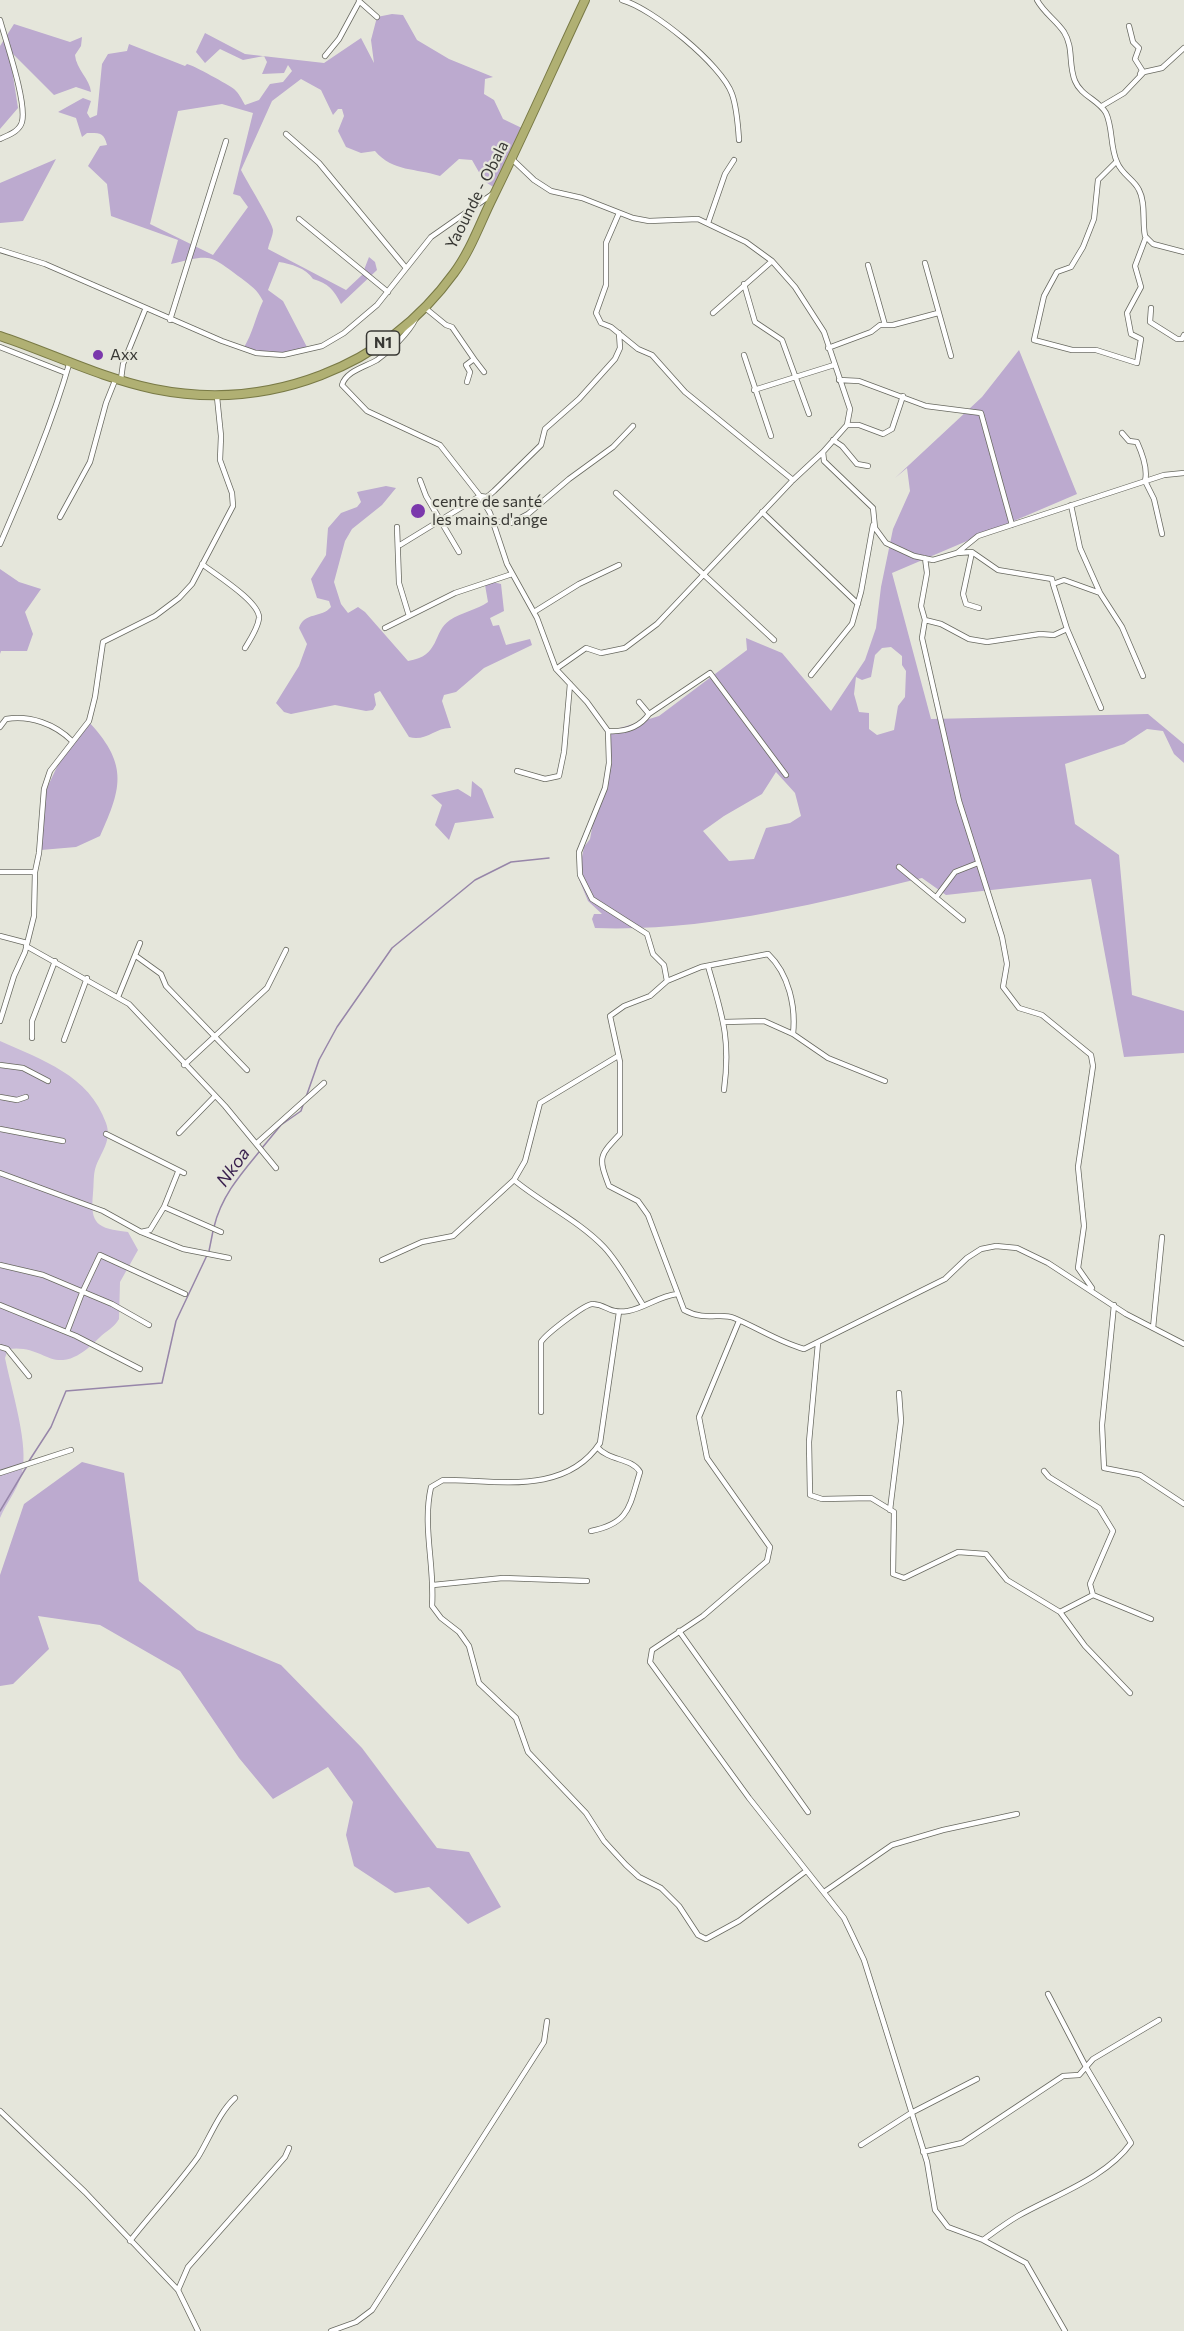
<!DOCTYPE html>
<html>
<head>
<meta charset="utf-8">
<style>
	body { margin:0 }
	canvas { display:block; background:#e5e6db }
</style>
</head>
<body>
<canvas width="1184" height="2331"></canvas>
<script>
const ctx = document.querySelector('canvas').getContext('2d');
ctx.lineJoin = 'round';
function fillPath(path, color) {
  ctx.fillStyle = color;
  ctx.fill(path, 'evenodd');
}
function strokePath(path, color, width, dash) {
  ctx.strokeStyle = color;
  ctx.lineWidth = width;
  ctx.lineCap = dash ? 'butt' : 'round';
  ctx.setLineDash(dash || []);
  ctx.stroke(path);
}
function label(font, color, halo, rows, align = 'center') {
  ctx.font = font + ' Commissioner,sans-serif';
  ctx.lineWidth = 4.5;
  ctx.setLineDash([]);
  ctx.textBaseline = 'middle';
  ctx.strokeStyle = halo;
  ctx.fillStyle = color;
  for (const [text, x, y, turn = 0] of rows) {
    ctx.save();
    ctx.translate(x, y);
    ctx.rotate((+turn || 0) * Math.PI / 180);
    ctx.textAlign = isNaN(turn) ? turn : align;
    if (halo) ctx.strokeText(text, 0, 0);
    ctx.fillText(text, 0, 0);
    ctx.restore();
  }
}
fillPath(new Path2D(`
	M0,1041c42,19 89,34 106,82 6,17 -4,28 -10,43 -3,8 -2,19 -3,27 -3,32 4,35 35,39l10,18 -18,32 -1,37c-5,9 -13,12 -20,19 -46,46 -50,5 -91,11l-3,9c6,30 22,80 18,109 -2,19 -16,34 -23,51z`), '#c9bbd8');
fillPath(new Path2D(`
	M392,14l11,1 14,25 32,19 44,18 -8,2 -1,15 10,6 9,19 23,11 -28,60 -14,-9 -12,-21 -13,-1 -19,17c-24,-8 -47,-4 -65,-25l-14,2 -15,-6 -8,-16 6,-15 -2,-7h-4l-5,6 -12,-25 -20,-11 -29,22 -31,69c5,10 32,54 32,60 0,6 -4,13 -5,19l78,41 16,-15 7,-18 6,5 2,8 -36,34c-7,-14 -13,-21 -28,-25 -7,-11 -22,-15 -34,-17l-11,28 15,11 26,50 -49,3 -17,-5c10,-16 12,-31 20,-48 -6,-12 -12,-15 -22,-23 -32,-24 -30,-24 -70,-14l7,-24 -67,-24 -4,-32 -19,-18 12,-20 7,-1c-3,-13 -8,-12 -20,-12l-5,4 -6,-19 -18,-6 25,-14 8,3 -4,12 3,5 7,-3 5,-51 6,-10 19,-3 2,-7 56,22 2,-2c6,1 42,21 47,25 5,4 8,11 11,16l14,-5 11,-16 13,-2 9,-11 -4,-6 -4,8 -22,1 5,-12 -3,-6 -21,4 -23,-11 -15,14 -9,-11 9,-19 40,21 79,9 37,-25 13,25 -3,-23 6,-23zM222,104l31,9 -20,81 7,2 8,11 -35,48 -63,-31 28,-113z
	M14,24l56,18 12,-5 -1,9 -6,9c1,14 15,24 16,37l-15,-5 -22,8 -45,-45 9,58 -18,21v-83z
	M56,159l-33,62 -23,2v-40z
	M1019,350l58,144 -185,79 39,146 217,-5 36,30v19l-10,-9 -11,-23 -16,-2 -23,15 -59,20 10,60 44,31 13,140 52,16v42l-60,4 -33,-178 -145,16 -24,-17c-108,26 -215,54 -327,50l-3,-9 2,-5h8l-14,-13 -10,-24 6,-30 6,-8 5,-27c16,-14 17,-60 12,-80l52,-16 88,-66 -1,-12 36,15 49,58 34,-51 11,-32 5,-41 12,-58 17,-38 -3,-23 -12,10 87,-81zM891,647l11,9v9l4,6 -1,26 -7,9 -4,24 -17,5 -8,-6v-16l-10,-1 -5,-18 2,-17 6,3 9,-3 4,-22 7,-7zM776,772l19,21 6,23 -11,7 -24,5 -12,31 -25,2 -26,-30 21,-15 38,-22z
	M386,486l10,2 -14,17 -30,24 -7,12 -11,41 7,22 7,9 10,-6 7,5 43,49c33,-5 24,-29 42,-41 12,-8 27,-10 38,-18l-3,-17 4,-4 12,3 3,27 -14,7 3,8 6,-1 7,20 24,-6 2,6 -48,23 -28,24 -12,3 -2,6 9,27c-15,-1 -25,14 -42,9l-29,-46 -6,3 2,11 -3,5 -7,1 -31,-6 -44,9 -7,-2 -8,-9 23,-37 8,-22 -8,-16c5,-16 23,-10 32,-21l-2,-6 -12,-3 -6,-19 15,-24 2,-27 13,-15 16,-6 4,-5 -4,-10z
	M0,569l19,13 22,7 -16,23 8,22 -6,17h-26l-1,3z
	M87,720c41,43 36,66 13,116l-24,11 -35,3 5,-60 18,-38z
	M472,781l10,8 12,29 -39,5 -6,17 -14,-15 7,-20 -11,-10 27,-6 13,8z
	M82,1462l42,11 15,108 58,49 84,35 81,83 75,100 32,4 32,55 -33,17 -39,-37 -34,6 -41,-27 -8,-31 7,-33 -25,-35 -55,32 -34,-41 -59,-87 -80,-46 -62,-9 11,33 -36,35 -13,2v-111l24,-71z`), '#bcaacf');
strokePath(new Path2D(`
	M306,1097l13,-37 18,-33 55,-79 83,-68 36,-18 38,-4
	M262,1148l19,-23 20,-14 2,-6
	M214,1227c7,-30 26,-52 45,-75
	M29,1461l22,-34 15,-36 96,-8 14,-62 33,-70 4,-20
	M0,1511l27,-45`), '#9786a9', 1.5);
const minor = new Path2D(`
	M622,0c30,8 100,65 110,94 5,14 6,31 7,46
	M1037,0c7,13 19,20 27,32 10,16 4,32 11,49 6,15 24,19 31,32 7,15 4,34 11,49 5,13 17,17 22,28 7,13 3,31 6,46l8,8 31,8
	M359,1l18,16
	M0,20c6,22 27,82 22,102 -3,10 -14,13 -22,17
	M1129,26l4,16 6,6 -4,11 7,11 -2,4
	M325,56l14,-17 20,-37
	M1102,106l22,-13 20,-21 18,-4 22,-20
	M286,134l33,29 87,105
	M513,160l21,20 17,11 31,7 51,20 16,3 49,-2 48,23 26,19 23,26 29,45 26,77 -3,16 -24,27 1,9 49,47 2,20 11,15 28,13 19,4 24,-7 15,-1 26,18 54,9 1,5 11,-4 36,13 22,34 21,49
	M1116,162l-18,18 -4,39 -11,28 -12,20 -14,5 -13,24 -10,44 38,10h24l41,13 4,-24 -10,-5 -4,-21 14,-26 -6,-21 11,-29
	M619,213l-13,30v42l-10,28 5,10 10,4 27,22 14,6 33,37 108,88
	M299,219l89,73
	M708,223l17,-49 9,-14
	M0,250l45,14 177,77 34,12 27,2 39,-9 22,-13 33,-28 54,-68 63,-44
	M925,263l26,93
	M868,265l17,60
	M744,284l11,38 27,18 27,74
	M424,307l22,18 6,2 22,32 -8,6 4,7 -3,10
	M1151,308l-1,14 27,17h5l2,-4
	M713,313l59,-52
	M416,318c-7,15 -25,32 -39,42 -12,7 -31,11 -35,25l25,26 73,34 40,51 10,17 17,51 30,54 19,51 31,33 21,29 1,32 -4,25 -26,64 1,23 12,24 55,35 6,20 11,11 3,16 -17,15 -26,10 -14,10 10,46v72c-21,22 -22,23 -11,52l29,15 10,14 36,95c22,12 36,2 50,8 24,10 45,24 70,31l141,-70 22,-21 14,-9 15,-3 21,2 31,15 78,51 58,30
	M170,320l56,-179
	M0,347l66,26
	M828,348l43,-16 9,-7h13l45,-12
	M744,355l27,81
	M474,359l10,13
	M121,379l2,-15 22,-54
	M839,380l20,1 67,25 55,7 31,112
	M754,390l80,-25
	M847,425h12l24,9 9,-5 11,-33
	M1122,433l7,8 8,1c5,11 11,27 8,39l9,18 8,35
	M833,440l9,6 15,18 11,2
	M420,480l6,16 33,56
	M616,493l158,147
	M1071,505l9,43 20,45
	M762,512l96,92
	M60,517l30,-55 16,-59 10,-25
	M492,521l19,2 17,-9 41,-35 44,-32 20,-21
	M397,527l2,56 10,33
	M0,544c26,-60 52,-120 70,-183
	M400,545l80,-49 7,1 7,-6 47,-46 4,-16 34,-30 36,-40 5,-11 -1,-15
	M972,552l-9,42 3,10 13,4
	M957,553l21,-17 12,-4 174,-57 20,-2
	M925,558l2,15 -6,33 4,14 -3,18 37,163 43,136 5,27 -4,23 16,21 23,7 49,40 2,11 -15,101 6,59 -6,42 14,20
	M202,564c14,11 58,38 57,54 -1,10 -9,22 -14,30
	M1053,584l14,45 34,79
	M534,612l45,-28 40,-19
	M925,620l16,4 28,15 18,3 53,-8 14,1 13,-6
	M385,628l70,-35 57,-19
	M556,669l30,-21 15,5 24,-5 32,-24 136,-144 30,-28
	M811,675l41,-51 9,-32 12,-67
	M649,714l61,-41 76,102
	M0,727l6,-8c24,-4 49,5 66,22
	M608,731c16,1 31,-3 41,-17l-10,-12
	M517,771l28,8 14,-3 5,-24 6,-68
	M899,867l64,53
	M0,872h35
	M937,896l18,-24 23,-9
	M0,936l27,7
	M26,946l103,58 96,102 51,62
	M136,956l25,18 5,12 81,84
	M708,966c14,49 23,72 16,124
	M667,981l34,-14 67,-13c21,20 28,53 25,80
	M118,997l22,-54
	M0,1021l14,-45 11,-24 9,-36 1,-44 4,-19 5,-64 6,-18 39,-50 6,-24 8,-55 52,-26 24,-18 13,-14 41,-78 -1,-13 -12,-33 1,-24 -4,-39
	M724,1022l40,-1 29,13 35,24 57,23
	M32,1038v-17l23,-60
	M64,1040l23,-62
	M0,1065l23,3 25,13
	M184,1065l83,-77 19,-38
	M0,1097l17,3 9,-3
	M0,1129l63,12
	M179,1133l36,-37
	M106,1134l78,39
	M257,1143l67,-60
	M0,1173l103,38 38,21 9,-2 14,-23 14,-35
	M514,1180c29,24 64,40 90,67 15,16 27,39 39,58
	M164,1207l57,25
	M141,1232l42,17 46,9
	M382,1260l40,-18 31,-6 61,-56 11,-19 15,-58 78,-47
	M0,1265l43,10 69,29 37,21
	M0,1305l76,31 64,33
	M1114,1305l-12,120 2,43 36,7 44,29
	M619,1312l-19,131c-35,53 -104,37 -157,37l-12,7c-9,40 4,79 1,119l9,12 18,14 10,14 10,37 37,35 12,34 58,61 18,28 22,24 13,12 22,11 18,18 19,29 8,4 33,-18 67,-50
	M739,1321l-40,96 8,41 63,89 -3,14 -64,55 -51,34 -2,12 99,136 95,120 20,42 17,54 46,148 8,48 13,17 35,13 43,23 39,68
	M1153,1328l9,-91
	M67,1332l15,-39 18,-38 85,39
	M818,1343l-9,99 1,53 12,4 49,-1 23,14 -1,62 11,4 54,-26 28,2 21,26 53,32 25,34 45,47
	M0,1347l7,2 22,27
	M541,1412v-70c5,-8 45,-39 52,-38 15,1 15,10 35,7 17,-3 31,-15 49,-17
	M1044,1471l5,6 50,31 14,23 -23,53 3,11 58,24
	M0,1473l71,-23
	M890,1510l11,-89 -2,-28
	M591,1531c39,-8 38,-24 49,-59 -8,-14 -31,-11 -43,-25
	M433,1585l70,-7 84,3
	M1060,1612l33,-17
	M679,1631l129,181
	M824,1892l68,-47 51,-15 74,-16
	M0,2111l85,81 93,98 20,41
	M861,2145l50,-32 66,-34
	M923,2152l39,-9 101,-67 16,-1 14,-16 66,-39
	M983,2240c11,-8 23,-17 35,-24 37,-21 88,-38 113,-73l-45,-76 -38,-73
	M130,2241c22,-28 47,-55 68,-84 11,-18 22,-46 37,-59
	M178,2290l10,-23 97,-110 4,-9
	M331,2331l25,-9 16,-12 172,-268 3,-21`);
const trunk = new Path2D(`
	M0,336c51,17 101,42 154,53 114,23 231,-21 300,-116 17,-23 26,-50 39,-76 32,-65 61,-131 92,-197`);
strokePath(minor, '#686960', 6);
strokePath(trunk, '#797a46', 10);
strokePath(minor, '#fff', 4.5);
strokePath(trunk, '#b0b073', 8);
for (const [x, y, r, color] of [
	[98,355,6,"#7b38ac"],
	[418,511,8,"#7b38ac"]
]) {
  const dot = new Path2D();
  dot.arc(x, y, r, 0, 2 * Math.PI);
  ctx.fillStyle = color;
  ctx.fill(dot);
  strokePath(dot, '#e5e6db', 2);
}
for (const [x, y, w] of [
	[383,343,33]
]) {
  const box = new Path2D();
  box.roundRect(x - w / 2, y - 12, w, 24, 4.5);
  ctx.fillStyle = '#e5e6db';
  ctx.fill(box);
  strokePath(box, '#383834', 1.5);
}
label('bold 15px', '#383834', null, [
	["N1",383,343]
]);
label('16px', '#383834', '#e5e6db', [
	["Yaounde - Obala",477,195,-63]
]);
label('16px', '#383834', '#e5e6db', [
	["Axx",110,355],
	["centre de santé",432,502],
	["les mains d'ange",432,520]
], 'left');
label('italic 18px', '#381f4d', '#e5e6db', [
	["Nkoa",233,1167,-54]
]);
</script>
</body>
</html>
